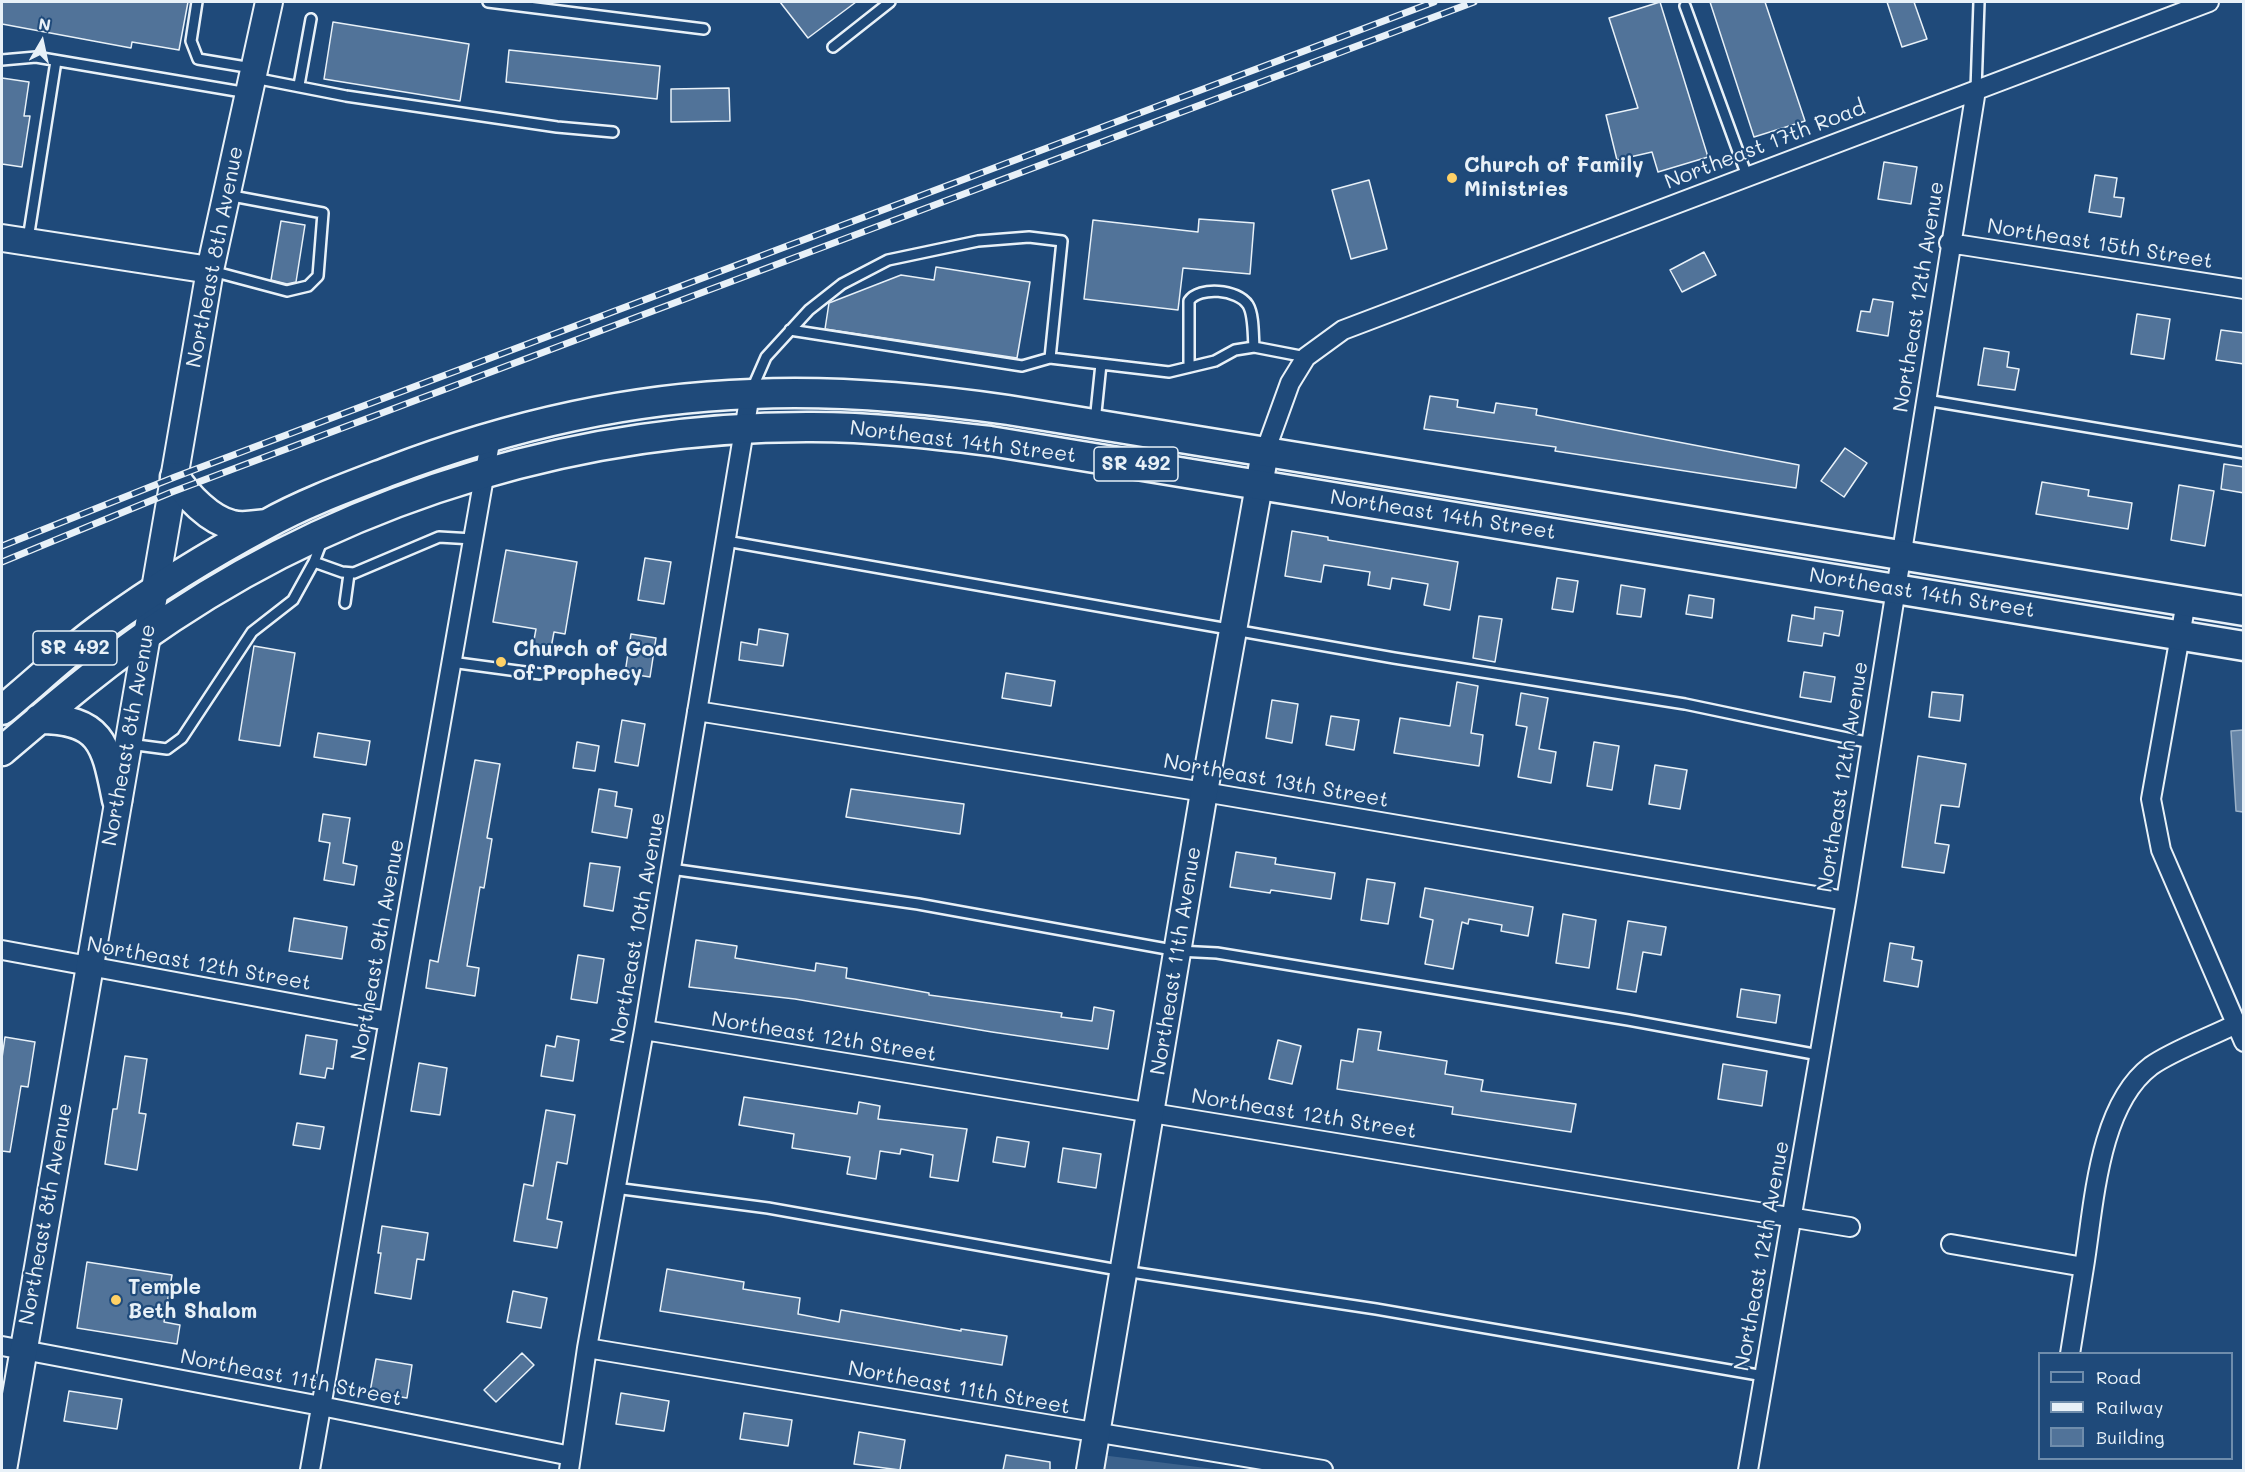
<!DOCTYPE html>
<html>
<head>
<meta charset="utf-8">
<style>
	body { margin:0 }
	#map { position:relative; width:2245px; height:1472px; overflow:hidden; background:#1f4a7a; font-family:Mali,sans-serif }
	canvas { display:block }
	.frame { position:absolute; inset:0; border:3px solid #e8f1f8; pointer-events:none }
	.legend { position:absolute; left:2038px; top:1352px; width:195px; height:108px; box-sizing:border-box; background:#1f4a7a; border:2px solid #6f8dac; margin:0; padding:8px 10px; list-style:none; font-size:18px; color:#e8f1f8 }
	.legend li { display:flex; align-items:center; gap:12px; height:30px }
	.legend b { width:30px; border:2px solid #6f8dac }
	.north { position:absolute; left:12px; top:12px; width:60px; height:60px; -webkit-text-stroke:4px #1f4a7a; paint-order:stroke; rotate:9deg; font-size:16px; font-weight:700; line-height:24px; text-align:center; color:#e8f1f8 }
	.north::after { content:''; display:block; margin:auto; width:21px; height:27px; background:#e8f1f8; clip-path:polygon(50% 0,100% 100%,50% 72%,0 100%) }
</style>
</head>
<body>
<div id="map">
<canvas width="2245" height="1472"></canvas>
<div class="frame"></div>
<ul class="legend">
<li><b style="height:8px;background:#1f4a7a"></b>Road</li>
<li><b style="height:8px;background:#e8f1f8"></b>Railway</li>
<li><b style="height:16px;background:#517399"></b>Building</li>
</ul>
<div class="north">N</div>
</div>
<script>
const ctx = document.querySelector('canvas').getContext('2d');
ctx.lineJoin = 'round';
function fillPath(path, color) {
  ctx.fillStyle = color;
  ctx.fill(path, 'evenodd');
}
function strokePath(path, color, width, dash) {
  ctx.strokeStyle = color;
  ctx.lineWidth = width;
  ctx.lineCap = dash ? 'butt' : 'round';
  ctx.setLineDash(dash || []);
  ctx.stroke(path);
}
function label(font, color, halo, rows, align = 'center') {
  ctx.font = font + ' Mali,sans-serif';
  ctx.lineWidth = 4.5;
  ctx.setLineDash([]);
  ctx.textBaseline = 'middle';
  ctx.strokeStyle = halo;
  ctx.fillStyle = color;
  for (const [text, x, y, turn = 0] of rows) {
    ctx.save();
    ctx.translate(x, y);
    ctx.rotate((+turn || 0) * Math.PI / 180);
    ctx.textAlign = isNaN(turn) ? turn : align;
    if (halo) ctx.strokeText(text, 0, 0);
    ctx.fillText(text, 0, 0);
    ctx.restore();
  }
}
fillPath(new Path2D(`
	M1093,1454l129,16h-132z`), '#3c628c');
const water = new Path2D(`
	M2243,730h1l-1,82 -7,-1 -5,-80z`);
fillPath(water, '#6685a7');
strokePath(water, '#9ab0c7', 1.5);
const building = new Path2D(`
	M2,2h186l-9,48 -47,-8 -1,6 -129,-24z
	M780,2h76l-48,36z
	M1660,2l48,155 -50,15 -6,-20 -35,8 -11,-45 32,-7 -29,-90z
	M1710,2h55l40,119 -51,16z
	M1887,2h27l13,37 -25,8z
	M333,22l136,22 -9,57 -136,-22z
	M509,50l151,16 -3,33 -151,-17z
	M2,78l27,4 -5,34h6l-8,51 -20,-3z
	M729,88l1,33 -59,1v-33z
	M1884,162l33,5 -6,37 -33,-5z
	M2095,175l22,3 -3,19 10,1 -3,19 -32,-5z
	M1369,180l18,69 -36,10 -19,-69z
	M1199,219l55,4 -4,51 -67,-6 -5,42 -94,-11 9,-79 105,12z
	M281,221l24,4 -9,57 -9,2 -16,-4z
	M1704,252l12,23 -34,17 -12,-22z
	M936,267l94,15 -13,76 -192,-29 4,-26 72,-28 33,5z
	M1873,299l20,3 -5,34 -31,-5 4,-20 9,1z
	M2137,314l33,5 -6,40 -33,-5z
	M2221,330l23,3v31l-28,-4z
	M1984,348l25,4 -2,15 12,2 -4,21 -37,-5z
	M1430,396l28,4 -1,7 37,6 2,-10 41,6 -1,6 263,50 -3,23 -241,-37 1,-4 -132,-18z
	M1845,448l22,15 -23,34 -23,-16z
	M2224,464l20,3v26l-23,-4z
	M2042,482l47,8 -1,6 44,7 -4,26 -92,-15z
	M2179,485l35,6 -9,55 -34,-6z
	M1292,531l36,6v3l130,22 -8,48 -26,-5 4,-21 -36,-6 -2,11 -22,-4 2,-13 -46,-7 -3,17 -36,-6z
	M506,550l71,12 -12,72 -11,-2 -3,16 -18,-3 3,-16 -43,-7z
	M645,558l26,4 -7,42 -26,-4z
	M1557,578l21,3 -5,31 -21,-3z
	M1621,585l24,4 -4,28 -24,-3z
	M1689,595l25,4 -2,19 -26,-4z
	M1815,607l28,4 -4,25 -15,-3 -2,13 -34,-5 4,-26 22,4z
	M1479,616l23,3 -7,43 -22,-4z
	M759,629l29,5 -5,32 -44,-6 2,-18 16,3z
	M631,634l25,4 -6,39 -25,-4z
	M254,646l41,7 -15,93 -41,-6z
	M1804,672l31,5 -4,25 -31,-5z
	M1006,673l49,8 -4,25 -49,-8z
	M1457,682l21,4 -7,47 12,2 -4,31 -85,-13 6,-35 50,8z
	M1932,692l31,3 -3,26 -31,-4z
	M1521,693l27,5 -9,51 17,3 -5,31 -33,-6 9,-50 -11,-2z
	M1272,700l26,4 -6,39 -26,-5z
	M1331,716l28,4 -5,30 -28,-5z
	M622,720l23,4 -7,42 -23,-4z
	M318,733l52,8 -4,24 -52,-8z
	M577,742l22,4 -4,25 -22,-3z
	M1594,742l25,4 -7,44 -25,-4z
	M1918,756l48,8 -7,43 -18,-2 -6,38 14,2 -5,28 -42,-6z
	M475,760l25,4 -13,74 5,1 -8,49 -4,-1 -13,79 12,2 -4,28 -49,-8 4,-28 8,2z
	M1655,765l32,5 -7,39 -31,-5z
	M599,789l18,3 -2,14 17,3 -5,29 -35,-6z
	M851,789l113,15 -4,30 -114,-17z
	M323,814l27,4 -7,45 14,3 -3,19 -30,-5 6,-37 -11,-2z
	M1236,852l40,6 -1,6 60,9 -4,26 -60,-9 -1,3 -40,-6z
	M590,863l30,4 -7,44 -29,-5z
	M1367,879l28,4 -7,41 -27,-4z
	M1425,888l108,19 -5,29 -27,-5 1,-6 -33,-6 -1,5 -6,-2 -9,47 -28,-5 8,-44 -13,-3z
	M1563,914l33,6 -7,48 -33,-5z
	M294,918l53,9 -5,32 -53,-8z
	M1628,921l38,6 -5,28 -18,-3 -7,40 -19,-3z
	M696,940l41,6 -2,12 80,13 1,-8 31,5 -1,10 83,15v2l133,18 -1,4 31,4 2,-14 20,4 -6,38 -116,-17 -197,-33 -106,-12z
	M1890,943l24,4 -2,12 10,2 -4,26 -34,-6z
	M578,955l26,4 -7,44 -26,-4z
	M1741,989l39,6 -4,28 -39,-6z
	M1358,1029l23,3 -3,18 69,11 -2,13 38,6 -2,11 95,13 -5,28 -119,-18 1,-7 -116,-18 4,-29 12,2z
	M306,1035l31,5 -4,29 -6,-1 -2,10 -25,-4z
	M557,1036l22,4 -6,41 -32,-5 5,-31 9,2z
	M5,1037l30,5 -7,45 -7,-1 -11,66 -8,-1v-93z
	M1278,1040l23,6 -9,38 -23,-5z
	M125,1056l22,3 -8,54 7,1 -9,56 -32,-6 8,-55h4z
	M419,1063l28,5 -7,47 -29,-4z
	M1723,1064l44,7 -5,35 -44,-7z
	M744,1097l113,17 2,-12 21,4 -2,13 89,10 -9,52 -28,-4 3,-22 -32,-6 -1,5 -20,-3 -4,28 -29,-5 3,-17 -58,-9 2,-14 -55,-9z
	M546,1110l29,5 -8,49 -10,-2 -10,57 15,3 -5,26 -43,-7 10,-57 9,2z
	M297,1123l27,4 -4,22 -27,-4z
	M997,1137l32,5 -4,25 -32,-5z
	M1063,1148l38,6 -5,34 -38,-6z
	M382,1226l46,7 -4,27 -7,-1 -6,40 -36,-6 6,-40h-3z
	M87,1262l85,13 -8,47 16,3 -3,19 -100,-16z
	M667,1269l77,13 -1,7 57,9 -2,16 41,8 2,-12 120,21v-2l46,7 -5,29 -342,-54z
	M513,1291l34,7 -6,30 -34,-6z
	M522,1353l12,12 -38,37 -12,-12z
	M376,1359l36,6 -5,33 -37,-6z
	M69,1391l53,8 -5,30 -53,-8z
	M621,1393l48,8 -5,30 -48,-7z
	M744,1413l48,7 -4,26 -48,-7z
	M859,1432l46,8 -5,30 -46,-6z
	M1006,1455l44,7v8h-47z`);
fillPath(building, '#517399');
strokePath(building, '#e8f1f8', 1.5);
const lane = new Path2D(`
	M197,2l-6,39 7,18 54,9
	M488,2l216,27
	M1685,6l62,170
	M833,47l57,-45
	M2,60l34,-3 212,36
	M254,78l92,18 211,31 56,5
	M299,85l12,-66
	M1976,90l3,-88
	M28,239l28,-178
	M212,271l75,20 21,-5 10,-10 5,-63 -96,-18
	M790,330l232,36 28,-8
	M1189,367v-66c10,-15 49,-12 59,4 6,10 5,30 6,42
	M752,389l14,-32 43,-47 33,-26 46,-24 90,-19 51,-4 33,4 -12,117 119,14 46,-11 20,-11 19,-3 52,10
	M1926,400l318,53
	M1095,422l6,-58
	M726,541l668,117 291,46 186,39
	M314,562l28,10 12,1 85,-36 34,2
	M345,603l4,-29
	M451,662l89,12
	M129,744l38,5 15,-11 70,-106 41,-32 21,-38 8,-21
	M671,869l247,35 260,47 39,2 411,67 191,35
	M615,1188l153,20 356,63 252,38 388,67`);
const street = new Path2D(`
	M1949,243l295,46
	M1265,452l25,-69 16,-26 37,-27 866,-328
	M2186,602l-35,197 10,51 83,192
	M697,711l507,81 642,109
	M2,950l386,71
	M644,1030l1206,197
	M1951,1244l133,23 -14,87
	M2084,1267c10,-61 14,-161 67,-201 21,-15 59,-29 83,-41
	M2,1346l319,60 250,50
	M587,1348l736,122
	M310,1470l181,-1033
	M569,1470l18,-122 57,-318 106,-636
	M1748,1470l98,-569 130,-811`);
const secondary = new Path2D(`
	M2,238l208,32
	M3,1470l207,-1200 59,-268
	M1090,1470l114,-678 61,-340`);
const primary = new Path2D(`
	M175,477c12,19 35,43 57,48 11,3 23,0 34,-1
	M2,710c34,-28 65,-58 101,-84 51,-37 106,-71 162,-101 39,-22 83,-38 125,-54 115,-44 239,-73 362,-77 86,-4 171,4 256,16l1236,201
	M39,719c64,0 67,27 78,81
	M2,751c54,-46 109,-93 169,-133 188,-125 416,-192 641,-191 60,0 119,7 178,14l1254,205`);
strokePath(lane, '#e8f1f8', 14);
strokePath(street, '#e8f1f8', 22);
strokePath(secondary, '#e8f1f8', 30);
strokePath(primary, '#e8f1f8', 33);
strokePath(lane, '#1f4a7a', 9);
strokePath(street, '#1f4a7a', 18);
strokePath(secondary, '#1f4a7a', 26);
strokePath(primary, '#1f4a7a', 28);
const rail = new Path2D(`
	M2,546l173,-69 1259,-475
	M2,562l170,-70 1302,-490`);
strokePath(rail, '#e8f1f8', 7);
strokePath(rail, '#1f4a7a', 4.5, [14]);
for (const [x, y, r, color] of [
	[1452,178,6,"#ffd166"],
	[501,662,6,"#ffd166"],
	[116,1300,6,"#ffd166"]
]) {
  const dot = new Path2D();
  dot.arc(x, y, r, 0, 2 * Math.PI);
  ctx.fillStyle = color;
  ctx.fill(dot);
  strokePath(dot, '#1f4a7a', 2);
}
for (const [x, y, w] of [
	[1136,464,84],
	[75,648,84]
]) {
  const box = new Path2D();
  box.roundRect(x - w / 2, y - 17, w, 34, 4.5);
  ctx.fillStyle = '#1f4a7a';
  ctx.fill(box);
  strokePath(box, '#e8f1f8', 1.5);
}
label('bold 20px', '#e8f1f8', null, [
	["SR 492",1136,464],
	["SR 492",75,648]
]);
label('21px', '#e8f1f8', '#1f4a7a', [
	["Northeast 17th Road",1765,145,-21],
	["Northeast 15th Street",2100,244,9],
	["Northeast 8th Avenue",215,257,-79],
	["Northeast 12th Avenue",1919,297,-81],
	["Northeast 14th Street",963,442,7],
	["Northeast 14th Street",1443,515,9],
	["Northeast 14th Street",1922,593,9],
	["Northeast 8th Avenue",129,735,-80],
	["Northeast 12th Avenue",1843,777,-81],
	["Northeast 13th Street",1276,781,10],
	["Northeast 10th Avenue",638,928,-80],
	["Northeast 9th Avenue",378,950,-80],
	["Northeast 11th Avenue",1176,961,-81],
	["Northeast 12th Street",199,964,10],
	["Northeast 12th Street",824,1037,9],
	["Northeast 12th Street",1304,1114,9],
	["Northeast 8th Avenue",46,1214,-80],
	["Northeast 12th Avenue",1762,1256,-80],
	["Northeast 11th Street",291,1378,11],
	["Northeast 11th Street",959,1388,10]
]);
label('bold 21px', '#e8f1f8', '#1f4a7a', [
	["Church of Family",1464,166],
	["Ministries",1464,190],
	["Church of God",513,650],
	["of Prophecy",513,674],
	["Temple",128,1288],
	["Beth Shalom",128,1312]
], 'left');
</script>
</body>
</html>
